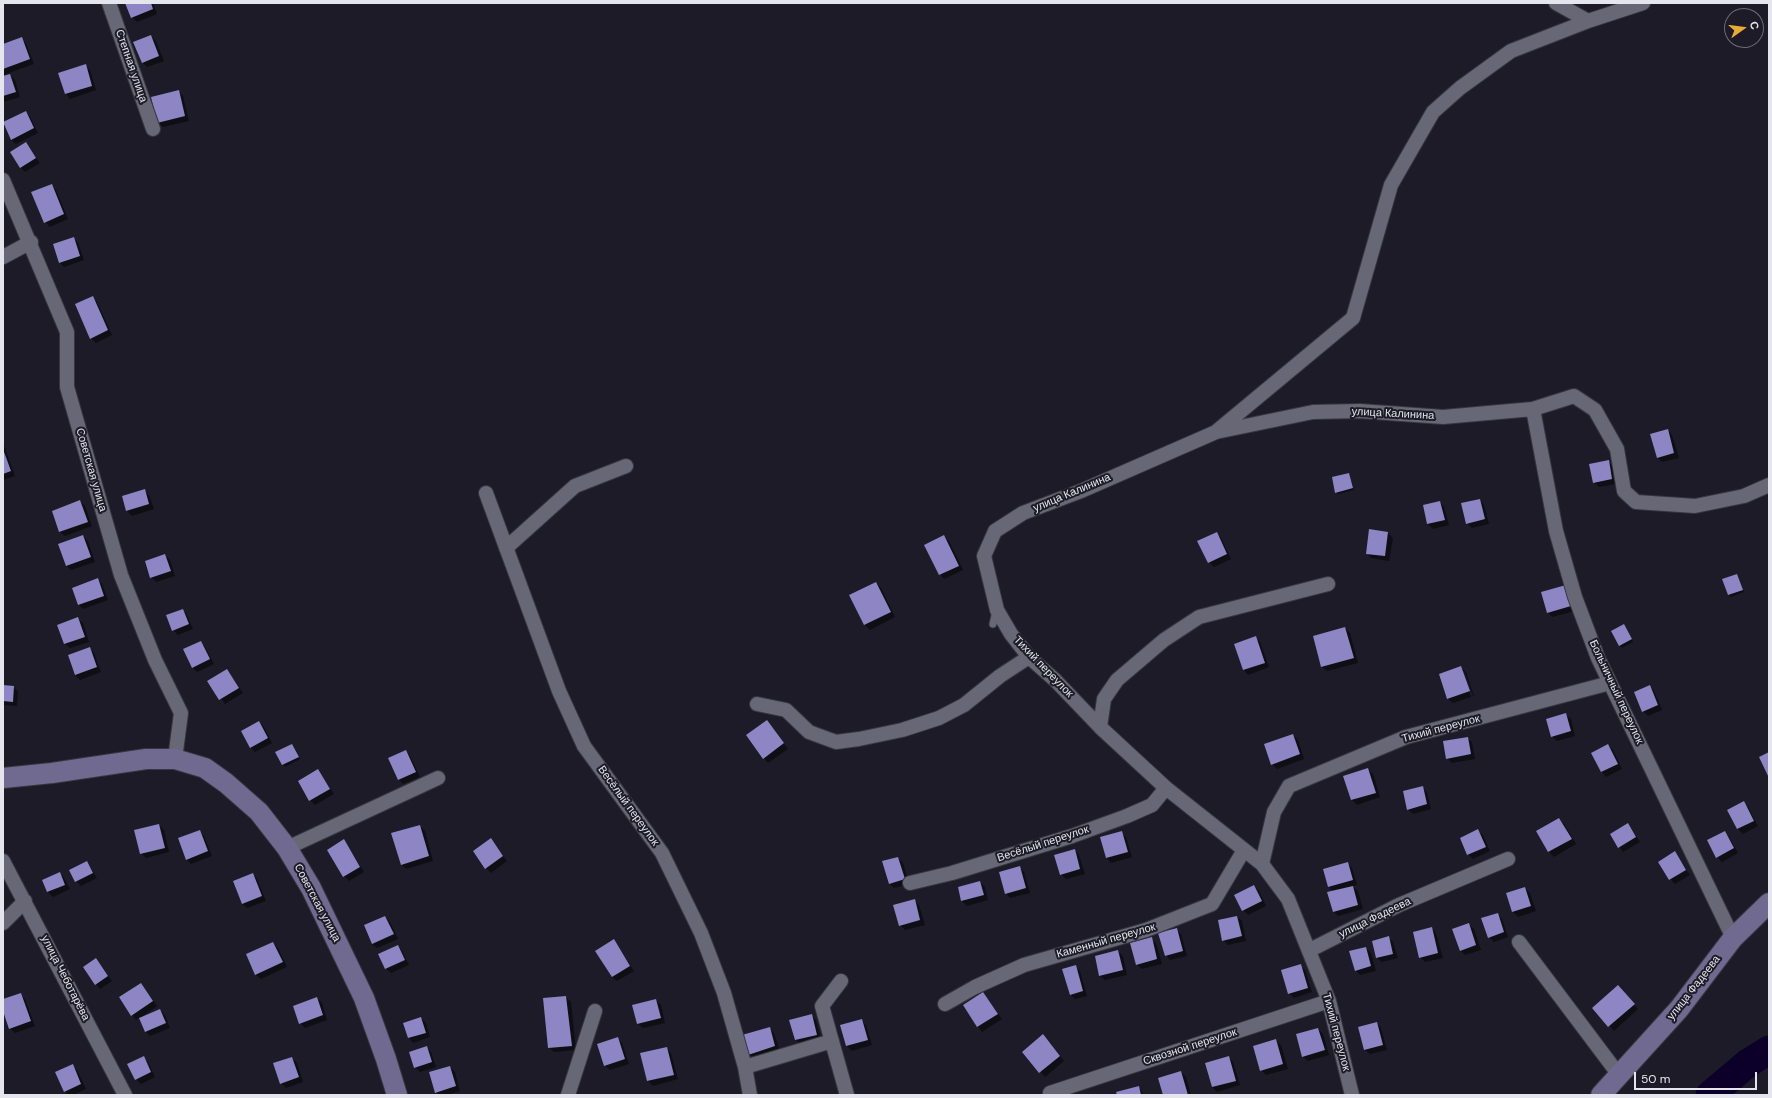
<!DOCTYPE html>
<html>
<head>
<meta charset="utf-8">
<style>
	body { margin:0 }
	#map { position:relative; width:1772px; height:1098px; overflow:hidden; background:#1c1b27; font-family:"DM Sans",sans-serif }
	canvas { display:block }
	.frame { position:absolute; inset:0; border:4px solid #e5e5ed; pointer-events:none }
	.north { position:absolute; left:1724px; top:8px; width:40px; height:40px; box-sizing:border-box; background:#1c1b27; border:1px solid #6c6c76; border-radius:50%; rotate:76deg; font-size:11px; font-weight:700; line-height:16px; text-align:center; color:#e5e5ed }
	.north::after { content:''; display:block; margin:auto; width:14px; height:18px; background:#e8ab37; clip-path:polygon(50% 0,100% 100%,50% 72%,0 100%) }
	.scale { position:absolute; left:1634px; top:1072px; width:123px; height:18px; box-sizing:border-box; border:2px solid #e5e5ed; border-top:0; padding-left:5px; font-size:12px; line-height:14px; white-space:nowrap; color:#e5e5ed; -webkit-text-stroke:3px #1c1b27; paint-order:stroke }
</style>
</head>
<body>
<div id="map">
<canvas width="1772" height="1098"></canvas>
<div class="frame"></div>
<div class="north">С</div>
<div class="scale">50 m</div>
</div>
<script>
const ctx = document.querySelector('canvas').getContext('2d');
ctx.lineJoin = 'round';
function fillPath(path, color) {
  ctx.fillStyle = color;
  ctx.fill(path, 'evenodd');
}
function strokePath(path, color, width, dash) {
  ctx.strokeStyle = color;
  ctx.lineWidth = width;
  ctx.lineCap = dash ? 'butt' : 'round';
  ctx.setLineDash(dash || []);
  ctx.stroke(path);
}
function label(font, color, halo, rows, align = 'center') {
  ctx.font = font + ' "DM Sans",sans-serif';
  ctx.lineWidth = 4;
  ctx.setLineDash([]);
  ctx.textBaseline = 'middle';
  ctx.strokeStyle = halo;
  ctx.fillStyle = color;
  for (const [text, x, y, turn = 0] of rows) {
    ctx.save();
    ctx.translate(x, y);
    ctx.rotate((+turn || 0) * Math.PI / 180);
    ctx.textAlign = isNaN(turn) ? turn : align;
    if (halo) ctx.strokeText(text, 0, 0);
    ctx.fillText(text, 0, 0);
    ctx.restore();
  }
}
fillPath(new Path2D(`
	M126,3h27l4,11 -20,8 -5,-5z
	M151,36l5,5 8,20 -17,6 -5,-5z
	M21,39l5,4 8,21 -31,11v-30z
	M85,65l5,5 6,20 -26,9 -4,-5z
	M10,75l5,5 5,17 -17,5v-25z
	M178,91l5,5 6,25 -26,6 -5,-4z
	M26,112l4,5 8,16 -22,11 -5,-4 -8,-17z
	M26,144l14,19 -15,9 -4,-4z
	M51,185l5,5 12,29 -18,8 -5,-5z
	M74,238l4,5 6,17 -20,7 -5,-5z
	M92,297l5,5 15,33 -16,8 -5,-5z
	M1668,430l4,5 7,23 -17,4 -4,-4z
	M3,443l12,33 -12,4z
	M1608,462l5,4 3,18 -17,3 -5,-5z
	M1349,474l5,16 -16,4 -2,-2z
	M144,490l5,5 5,14 -22,7 -5,-5 -4,-14z
	M1480,500l4,5 5,19 -17,4 -5,-5z
	M80,501l5,5 7,20 -27,10 -5,-4 -7,-21z
	M1440,502l4,5 5,18 -16,4 -5,-5 -4,-18z
	M1216,533l5,5 10,21 -17,8 -5,-5z
	M1388,533l5,5 -4,23 -18,-3 -4,-5z
	M83,536l5,5 7,21 -24,8 -4,-4z
	M944,536l5,5 14,29 -19,9 -4,-5z
	M165,555l5,5 5,16 -19,6 -5,-5z
	M1736,575l8,17 -13,5 -2,-2z
	M98,579l4,5 6,16 -25,9 -5,-5z
	M876,583l5,5 14,29 -25,13 -5,-5 -14,-30z
	M1566,586l9,25 -23,6 -4,-5z
	M183,610l4,5 6,14 -15,6 -5,-5z
	M78,619l5,4 6,19 -19,6 -5,-4z
	M1345,628l5,5 8,30 -31,8 -5,-4z
	M1626,628l7,14 -11,6 -2,-2z
	M1256,638l4,4 9,25 -21,8 -4,-5z
	M201,642l4,5 9,17 -17,8 -5,-5z
	M90,648l4,5 7,19 -21,8 -5,-5z
	M1461,667l5,5 8,24 -21,7 -5,-4zM1462,671h2l9,25 -2,1z
	M227,670l16,23 -18,11 -16,-23z
	M3,686l10,1 5,4 -1,15 -14,-1z
	M1650,686l4,5 8,19 -14,6 -5,-5z
	M1566,715l5,4 4,17 -18,5 -5,-5z
	M767,721l21,28 -20,14 -4,-5z
	M259,722l5,5 8,16 -17,9 -5,-5z
	M1293,735l5,5 6,19 -27,10 -5,-5z
	M1467,738l5,4 3,17 -23,4 -5,-5z
	M1608,745l5,5 9,19 -16,8 -4,-5 -9,-19z
	M294,747l6,12 -15,8 -8,-14z
	M406,751l4,5 10,21 -17,7 -4,-4z
	M1368,769l5,5 7,23 -23,8 -5,-5 -7,-24z
	M318,771l16,23 -19,11 -5,-5z
	M1422,787l5,5 4,17 -18,5 -5,-5z
	M1744,803l4,4 10,19 -15,8 -5,-5 -9,-19z
	M1559,819l5,5 12,20 -22,13 -5,-5 -11,-21z
	M1628,824l12,18 -17,10 -12,-18z
	M159,825l5,5 5,22 -23,6 -5,-5z
	M420,826l5,5 8,30 -27,8 -5,-5z
	M199,831l5,5 8,20 -21,8 -5,-5z
	M1478,831l5,4 7,16 -17,8 -5,-5z
	M1121,832l5,5 6,20 -21,6 -4,-5z
	M1724,832l5,5 9,16 -16,9 -5,-5 -9,-16z
	M343,840l21,32 -15,9 -5,-5z
	M491,840l16,21 -16,12 -5,-5z
	M1075,850l4,5 6,19 -19,5 -5,-5z
	M1675,853l15,22 -15,9 -5,-5z
	M898,858l5,5 6,21 -15,4 -5,-5z
	M87,862l10,16 -16,8 -5,-5z
	M1348,863l4,5 5,17 -5,1 6,5 5,18 -25,7 -5,-5 1,-19 -5,-5 -4,-17z
	M1019,867l5,5 6,21 -20,5 -4,-5z
	M60,873l4,5 6,11 -17,8 -5,-5 -5,-12z
	M253,874l4,5 9,22 -19,7 -5,-4z
	M980,882l5,5 3,13 -21,6 -5,-5 -3,-13z
	M1254,886l5,5 7,15 -18,9 -5,-5z
	M1525,888l5,5 6,18 -18,6 -5,-5 -6,-18z
	M914,900l5,5 6,20 -20,5 -5,-5z
	M1497,914l5,5 6,18 -14,5 -5,-5z
	M385,917l5,5 8,17 -21,9 -5,-4z
	M1237,917l5,4 4,20 -18,4 -5,-5z
	M1469,924l5,5 7,21 -16,5 -5,-5z
	M1432,928l4,5 7,25 -18,4 -5,-5z
	M1176,929l5,5 6,22 -17,4 -4,-5z
	M1388,937l5,5 5,16 -16,4 -5,-4z
	M1151,939l5,4 6,21 -20,5 -5,-4z
	M614,941l20,30 -17,10 -5,-4z
	M273,943l5,5 9,19 -26,12 -5,-4z
	M398,946l4,5 7,14 -18,8 -5,-4z
	M1366,948l5,5 5,18 -16,4 -5,-5z
	M1118,951l5,5 4,19 -22,5 -5,-4z
	M96,960l16,21 -12,8 -4,-5z
	M1300,965l5,5 7,22 -18,6 -5,-5z
	M1075,967l5,4 7,25 -12,3 -4,-4z
	M141,984l16,22 -16,12 19,-8 5,5 5,13 -20,8 -5,-5 -5,-14 -4,3 -4,-5z
	M1622,991l16,18 -24,22 -21,-23z
	M983,993l19,26 -20,13 -18,-26z
	M20,994l5,5 10,27 -20,7 -5,-5 -7,-20v-8z
	M566,997l5,5 5,48 -22,2 -5,-5 -5,-48z
	M317,998l5,5 5,17 -22,8 -5,-5z
	M656,1000l5,5 4,18 -22,5 -5,-4z
	M811,1015l5,5 5,19 -20,6 -5,-5 -5,-20z
	M421,1018l5,5 4,14 -17,6 -4,-5 -5,-15z
	M861,1020l5,5 6,20 -20,6 -5,-5 -6,-20z
	M1377,1023l4,5 6,22 -17,4 -5,-4z
	M769,1028l5,5 6,18 -26,8 -5,-5z
	M1318,1029l5,5 6,21 -21,6 -5,-4z
	M617,1038l5,5 7,21 -19,6 -5,-5z
	M1048,1040l16,21 -19,16 -21,-25z
	M1276,1040l5,5 7,24 -22,6 -5,-5z
	M427,1047l4,5 5,15 -16,5 -5,-5z
	M666,1048l5,5 7,26 -25,7 -5,-5 -6,-27z
	M143,1057l5,5 7,15 -14,7 -5,-5z
	M1229,1057l4,5 7,23 -23,7 -5,-5z
	M292,1058l5,5 6,19 -17,6 -5,-5z
	M72,1066l5,4 9,19 -13,6h-5l-3,-3z
	M450,1067l5,5 5,19 -13,4h-8l-3,-3z
	M1181,1072l5,5 5,18h-27z
	M1139,1087l5,8h-26z`), '#0007');
strokePath(new Path2D(`
	M1710,1095l38,-32 21,-13`), '#0c002b', 29);
fillPath(new Path2D(`
	M125,3h26l2,6 -22,9z
	M151,35l8,21 -17,7 -9,-21z
	M22,37l8,22 -27,10v-25z
	M86,64l6,22 -27,8 -7,-21z
	M10,74l6,18 -13,4v-20z
	M179,90l6,26 -28,7 -6,-26z
	M26,111l8,17 -23,12 -8,-18z
	M26,142l10,16 -16,10 -10,-16z
	M52,184l12,30 -20,9 -13,-31z
	M74,237l6,19 -21,7 -6,-19z
	M93,296l15,34 -18,9 -15,-35z
	M1668,429l6,24 -17,5 -7,-24z
	M3,449l8,22 -8,3z
	M1609,460l3,19 -19,4 -4,-19z
	M1349,473l4,15 -18,5 -3,-16z
	M145,489l4,15 -23,7 -4,-15z
	M1480,499l5,20 -19,5 -5,-21z
	M80,500l8,22 -29,10 -7,-21z
	M1440,501l5,19 -18,4 -4,-19z
	M1369,529l19,3 -3,24 -19,-2z
	M1217,532l10,22 -19,9 -11,-22z
	M83,535l8,22 -25,9 -8,-22z
	M944,535l15,31 -20,9 -15,-30z
	M165,554l6,17 -21,7 -5,-17z
	M1737,574l6,16 -15,5 -6,-16z
	M98,578l6,18 -26,9 -6,-17z
	M876,582l15,30 -27,13 -15,-30z
	M1566,585l5,21 -24,7 -6,-21z
	M183,609l6,15 -17,7 -6,-16z
	M78,617l7,20 -21,7 -7,-19z
	M1624,624l8,15 -13,7 -8,-15z
	M1345,627l9,31 -33,9 -8,-31z
	M1256,636l9,27 -22,7 -9,-26z
	M201,641l9,18 -18,9 -9,-19z
	M90,647l7,20 -22,8 -7,-20z
	M1461,666l9,25 -23,8 -8,-25z
	M227,669l12,19 -20,12 -12,-19z
	M3,685l11,1 -1,16 -10,-1z
	M1650,685l8,20 -16,7 -8,-20z
	M1566,713l5,18 -20,6 -5,-18z
	M767,720l17,23 -21,16 -17,-24z
	M259,721l9,17 -18,10 -9,-17z
	M1293,734l7,20 -29,11 -7,-21z
	M1468,737l3,17 -25,5 -3,-18z
	M292,744l7,13 -17,8 -7,-13z
	M1608,744l10,20 -17,8 -10,-19z
	M406,750l10,22 -18,8 -10,-22z
	M1769,752v26l-10,-21z
	M1368,768l8,25 -25,7 -8,-24z
	M318,769l12,20 -21,12 -11,-20z
	M1423,786l4,18 -20,6 -4,-19z
	M1744,801l10,20 -17,8 -10,-19z
	M1559,818l13,21 -24,13 -12,-21z
	M1628,823l8,14 -18,11 -8,-14z
	M159,824l6,24 -25,6 -6,-24z
	M420,825l9,31 -28,9 -10,-32z
	M1478,829l8,18 -19,8 -7,-17z
	M200,830l8,21 -22,9 -8,-22z
	M1122,831l6,21 -22,6 -6,-21z
	M1725,831l9,17 -18,10 -9,-18z
	M491,838l12,18 -18,13 -12,-18z
	M344,839l16,28 -17,10 -16,-27z
	M1075,849l5,20 -20,6 -6,-20z
	M1675,851l11,19 -17,10 -11,-18z
	M898,857l7,22 -16,5 -7,-23z
	M87,861l6,12 -18,9 -6,-12z
	M1348,862l5,18 -25,7 -5,-18z
	M1020,866l6,22 -21,6 -6,-22z
	M60,872l5,13 -18,7 -5,-12z
	M253,873l9,23 -20,8 -9,-23z
	M980,881l4,14 -23,6 -3,-14z
	M1254,885l8,16 -20,10 -8,-16z
	M1353,886l5,19 -25,7 -6,-20z
	M1525,887l6,19 -19,6 -6,-19z
	M915,899l5,21 -21,6 -6,-21z
	M1498,913l6,19 -16,6 -7,-20z
	M385,916l9,18 -22,10 -8,-19z
	M1237,916l5,20 -20,5 -4,-21z
	M1469,923l7,22 -16,6 -8,-22z
	M1432,927l6,26 -19,5 -6,-26z
	M1177,928l6,23 -18,5 -7,-23z
	M1389,936l4,18 -17,4 -4,-17z
	M1152,937l5,22 -21,6 -6,-22z
	M614,939l16,27 -18,11 -17,-26z
	M273,942l10,20 -28,13 -9,-21z
	M398,945l7,15 -20,9 -7,-15z
	M1366,947l5,19 -16,5 -6,-20z
	M1118,950l5,20 -24,6 -4,-20z
	M96,958l12,18 -13,9 -12,-18z
	M1301,964l7,24 -20,6 -7,-24z
	M1076,965l7,26 -13,4 -8,-26z
	M141,983l12,18 -22,15 -12,-19z
	M1618,985l17,19 -27,23 -16,-19z
	M983,992l15,22 -21,13 -14,-22z
	M21,993l10,28 -22,8 -6,-18v-12z
	M566,996l6,50 -24,2 -5,-50z
	M317,997l6,18 -24,9 -6,-18z
	M656,999l5,19 -24,6 -5,-19z
	M160,1009l6,14 -21,9 -6,-14z
	M812,1014l5,21 -22,5 -6,-20z
	M421,1017l5,16 -18,5 -5,-15z
	M862,1019l6,21 -22,6 -6,-21z
	M1377,1022l6,23 -19,5 -6,-23z
	M770,1027l5,19 -27,9 -6,-20z
	M1318,1028l7,22 -23,7 -6,-23z
	M1043,1034l17,22 -21,17 -17,-21z
	M618,1037l7,22 -21,7 -7,-22z
	M1276,1039l7,25 -23,7 -7,-25z
	M427,1046l5,16 -18,6 -5,-16z
	M667,1047l7,28 -27,6 -7,-28z
	M144,1056l7,16 -16,8 -8,-16z
	M1229,1056l7,25 -24,6 -7,-24z
	M292,1057l7,20 -19,7 -7,-21z
	M73,1064l8,20 -17,8 -9,-20z
	M450,1066l6,20 -21,7 -6,-21z
	M1181,1071l7,24h-25l-5,-17z
	M1139,1086l2,9h-24l-1,-3z`), '#8d85c4');
const lane = new Path2D(`
	M993,624l3,-13`);
const street = new Path2D(`
	M109,3l44,126
	M1556,3l32,18
	M3,180l64,152v55l54,188 34,85 26,53 -6,46
	M3,257l28,-15
	M1533,409l23,122 19,66 23,61 135,280
	M1217,431l136,-113 38,-133 42,-73 27,-24 51,-37 77,-30 55,-18
	M486,493l73,198 25,55 78,107 39,80 23,60 21,74 5,28
	M506,548l69,-62 51,-20
	M757,704l29,6 23,22 27,10 23,-3 43,-9 37,-12 25,-13 36,-29 29,-19
	M1100,727l4,-28 13,-19 47,-40 35,-23 129,-33
	M287,848l151,-70
	M3,861l122,234
	M1262,864l12,-52 15,-26 117,-49 204,-54
	M910,883l42,-10 120,-37 55,-20 25,-11 14,-17
	M3,923l22,-22
	M1519,942l100,133
	M1310,950l89,-45 109,-46
	M841,981l-19,25 25,89
	M945,1004l30,-17 49,-22 122,-35 66,-26 32,-54
	M745,1067l87,-26
	M1050,1093l279,-92
	M568,1095l27,-84
	M1352,1095l-23,-94 -41,-102 -26,-35 -96,-76 -66,-61 -45,-47 -26,-23 -18,-23 -14,-24 -13,-54 11,-25 28,-18 58,-22 135,-59 97,-20 47,-1 83,6 90,-8 41,-13 21,14 22,39 7,42 12,11 59,4 49,-10 25,-11`);
const secondary = new Path2D(`
	M3,778l49,-5 94,-14h29l30,9 21,15 33,29 28,36 24,40 53,110 22,61 11,36
	M1601,1095l78,-86 54,-71 36,-35`);
strokePath(lane, '#383740', 9);
strokePath(street, '#383740', 16);
strokePath(secondary, '#383740', 22);
strokePath(lane, '#686776', 7);
strokePath(street, '#686776', 14);
strokePath(secondary, '#706a91', 20);
label('11px', '#e5e5ed', '#1c1b27', [
	["Степная улица",131,66,71],
	["улица Калинина",1393,414,3],
	["Советская улица",91,470,74],
	["улица Калинина",1072,493,-23],
	["Тихий переулок",1043,667,46],
	["Больничный переулок",1616,692,65],
	["Тихий переулок",1441,729,-15],
	["Весёлый переулок",628,806,54],
	["Весёлый переулок",1043,844,-18],
	["Советская улица",317,903,62],
	["улица Фадеева",1375,918,-26],
	["Каменный переулок",1106,941,-16],
	["улица Чеботарёва",65,978,63],
	["улица Фадеева",1694,988,-52],
	["Тихий переулок",1336,1032,75],
	["Сквозной переулок",1190,1047,-18]
]);
</script>
</body>
</html>
